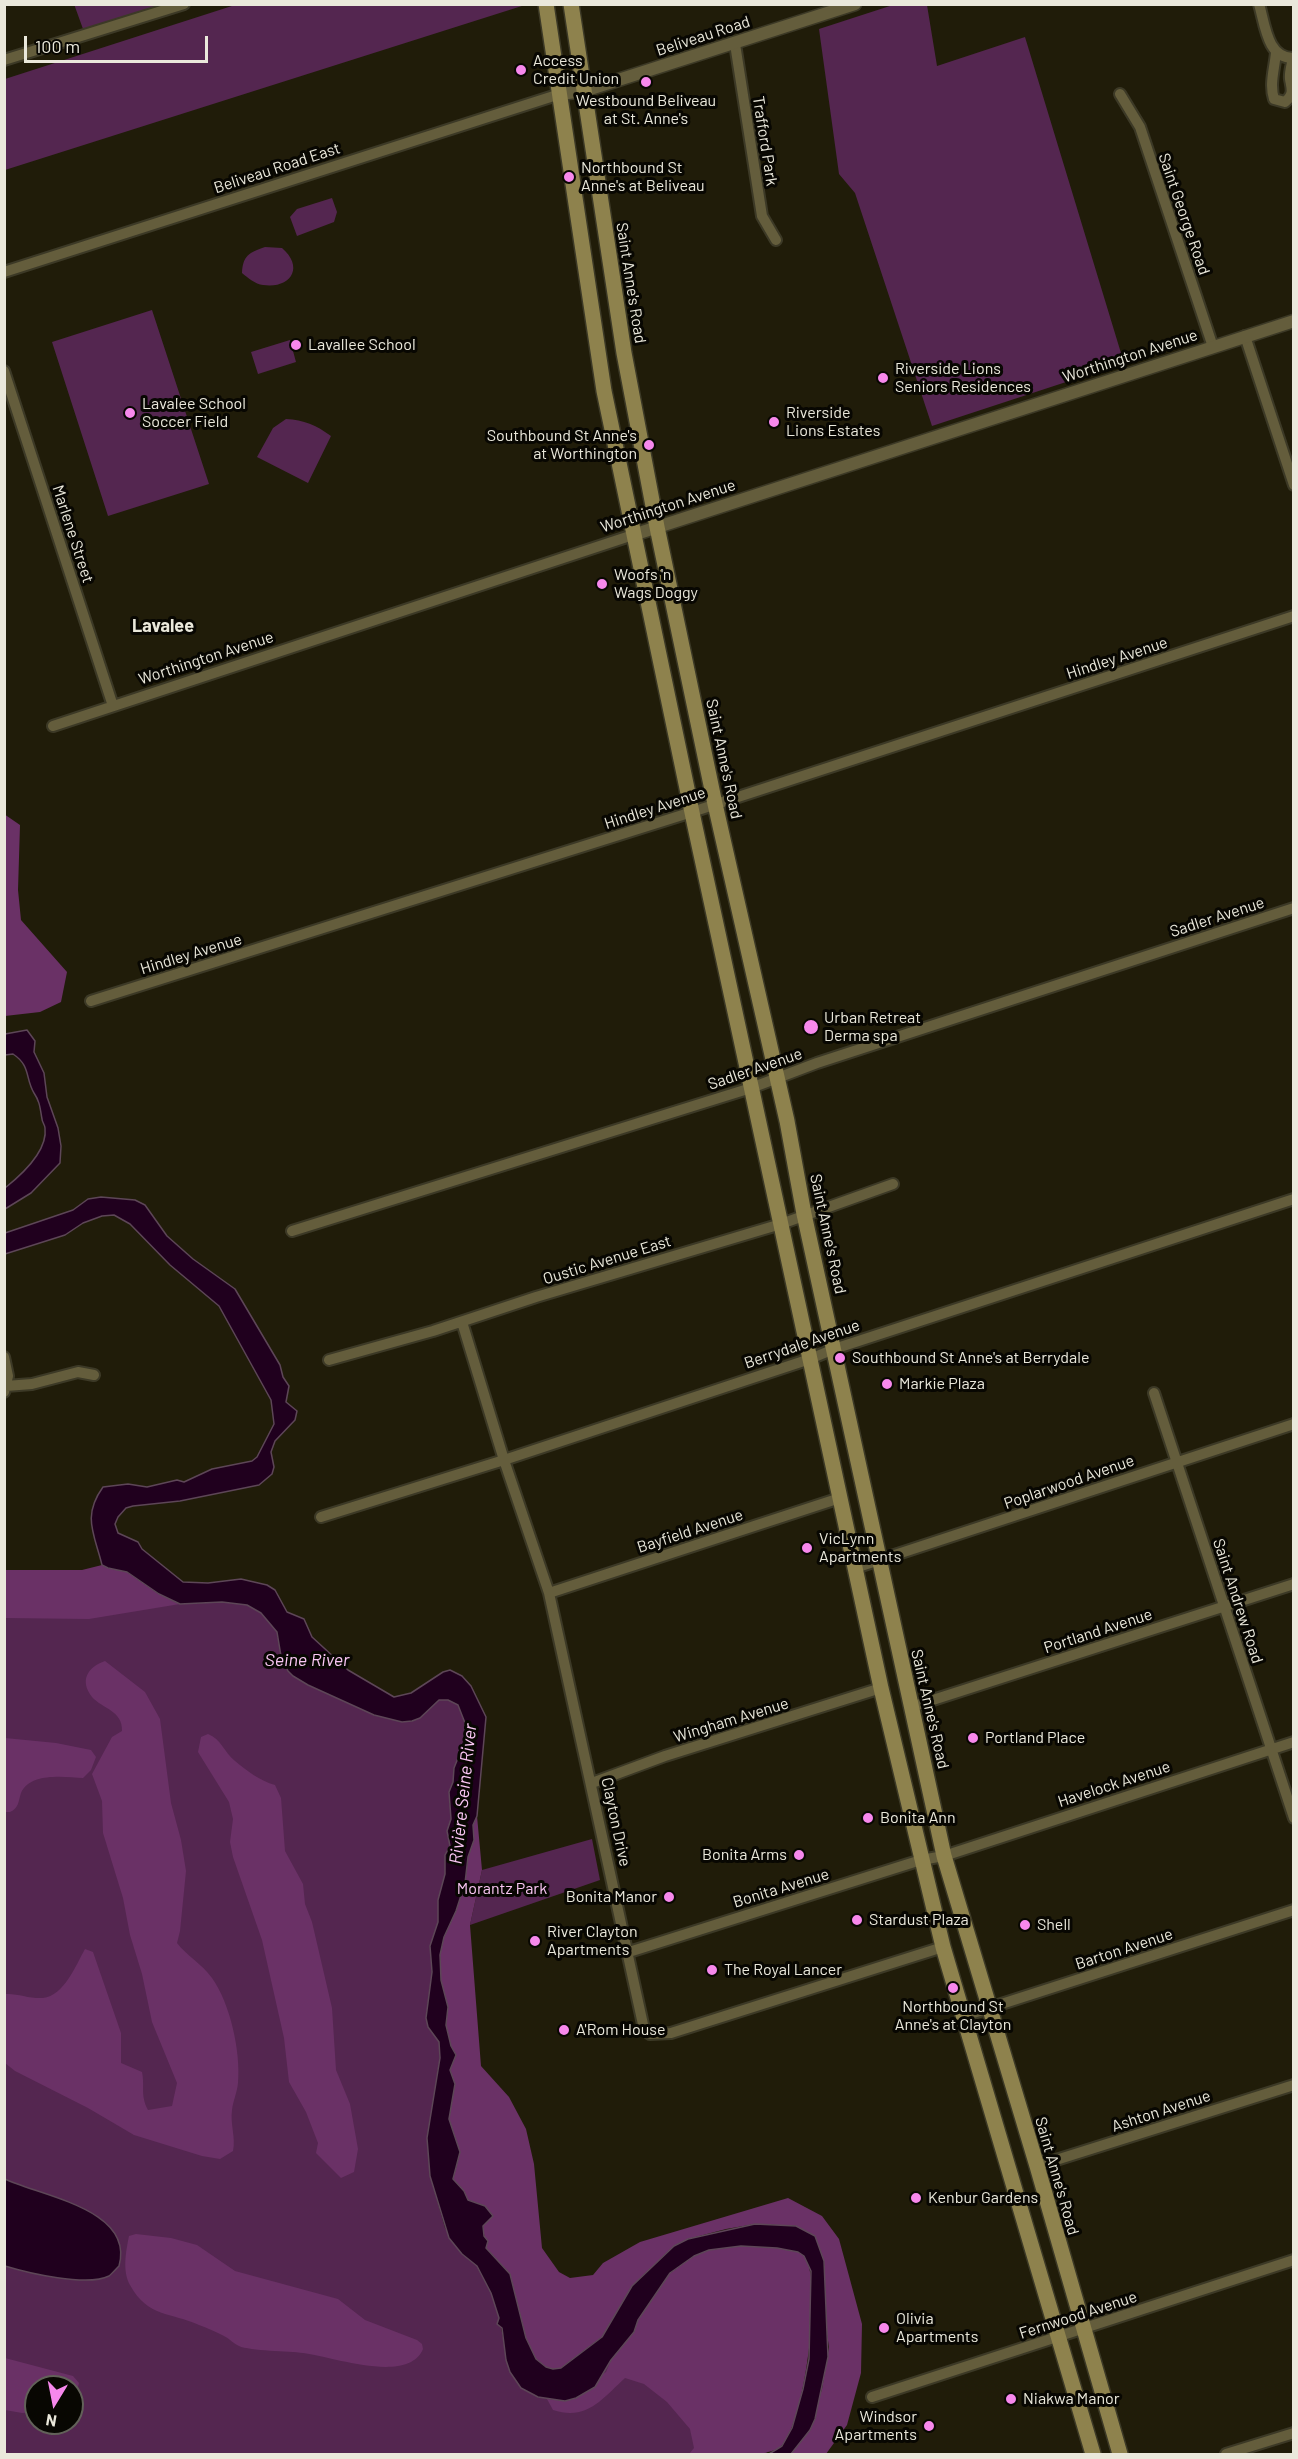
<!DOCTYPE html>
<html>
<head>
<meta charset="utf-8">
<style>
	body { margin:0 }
	#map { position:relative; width:1298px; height:2459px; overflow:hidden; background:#201c09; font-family:Barlow,sans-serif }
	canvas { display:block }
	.frame { position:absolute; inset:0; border:6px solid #eae8db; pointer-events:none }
	.north { position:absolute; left:24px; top:2375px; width:60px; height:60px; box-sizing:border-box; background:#080702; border:2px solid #626159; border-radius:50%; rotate:190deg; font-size:16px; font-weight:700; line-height:24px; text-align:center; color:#eae8db }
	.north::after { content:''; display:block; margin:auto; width:21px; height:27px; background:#f788ec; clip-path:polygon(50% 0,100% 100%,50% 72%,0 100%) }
	.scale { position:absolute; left:24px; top:36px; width:184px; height:27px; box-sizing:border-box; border:3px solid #eae8db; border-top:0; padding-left:8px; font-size:18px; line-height:21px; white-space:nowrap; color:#eae8db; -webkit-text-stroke:4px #080702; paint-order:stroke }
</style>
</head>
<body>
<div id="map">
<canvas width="1298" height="2459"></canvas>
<div class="frame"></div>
<div class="north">N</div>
<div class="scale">100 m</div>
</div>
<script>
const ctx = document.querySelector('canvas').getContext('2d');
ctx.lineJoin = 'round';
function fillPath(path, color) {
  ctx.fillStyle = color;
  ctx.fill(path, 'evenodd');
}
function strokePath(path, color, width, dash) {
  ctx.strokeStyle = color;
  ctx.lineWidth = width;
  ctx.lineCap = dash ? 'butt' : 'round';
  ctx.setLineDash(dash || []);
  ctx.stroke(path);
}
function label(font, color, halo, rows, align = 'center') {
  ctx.font = font + ' Barlow,sans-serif';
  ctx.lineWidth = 6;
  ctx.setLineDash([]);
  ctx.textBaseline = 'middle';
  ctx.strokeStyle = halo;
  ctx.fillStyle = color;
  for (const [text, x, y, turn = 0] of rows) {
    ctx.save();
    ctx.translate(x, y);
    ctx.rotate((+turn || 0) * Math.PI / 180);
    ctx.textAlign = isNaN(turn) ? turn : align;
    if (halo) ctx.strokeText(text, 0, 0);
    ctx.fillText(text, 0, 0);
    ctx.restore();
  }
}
fillPath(new Path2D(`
	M74,4l91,1 -82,24z
	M896,4l31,1 10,61 88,-29 99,326 -192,63 -77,-233 -16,-19 -20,-145z
	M235,5v-1l290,1 -520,165v-91z
	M332,198l5,14 -3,10 -37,14 -7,-19 7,-8z
	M265,247l17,1c23,20 8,41 -19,37 -8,-1 -15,-7 -21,-12 1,-18 7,-20 23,-26z
	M152,310l57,174 -101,32 -56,-174z
	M290,340l6,22 -38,12 -7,-22z
	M286,419c18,1 30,6 45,17l-23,47 -51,-26 16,-29z
	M4,1577l176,27 42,-2 25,3 14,8 16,19 4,24 27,29 26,10 86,23 18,-18h10l10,5 7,18 -1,20 -10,25v14l-5,10 2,27 -4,12 3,15 -5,9v19l-7,26v22l-8,24 2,26 -6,46 2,9 11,15 1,17 -3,15 -7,102 15,52 17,26 15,12 14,27 8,25 11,54 11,16 17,9 73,-37 158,94h-764zM36,2387h36v36h-36z
	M592,1839l8,41 -130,45 12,-55z`), '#542650');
fillPath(new Path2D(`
	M4,814l16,11 -2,65 3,30 46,52 -6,30 -21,10 -35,4z
	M102,1565l25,7 32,22 21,10 -91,15 -84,-1v-48h77z
	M105,1661l40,31 15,27 11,84 10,37 5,31 -6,60 -3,12c9,12 25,21 35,35 18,25 29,74 26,105 -1,10 -5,18 -6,27 -2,14 4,28 1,41l-13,8 -18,-3 -68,-21 -46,-27 -73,-37 -10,-8v-69c12,-1 25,5 38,4 21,-2 33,-33 42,-49l8,3 28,81v30l21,9c3,15 -2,23 6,38l24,-4 5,-23 -25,-61 -10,-48 -12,-39 -7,-37 -20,-65 -1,-32 -10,-27 20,-37 10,-6c1,-20 -19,-22 -30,-34 -13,-17 -4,-30 13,-36z
	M208,1734c13,5 16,18 27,27 11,9 25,20 40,24l6,13 4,53 18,33 2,20 7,18 20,86 4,62 14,34 8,45 -4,23 -13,6 -25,-25 2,-10 -12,-31 -17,-30 -5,-44 -22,-98 -29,-83 -3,-15 3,-23 -4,-17 -31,-50 3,-15z
	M5,1738l51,5 35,7 5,7 -5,13 -8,8c-18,-1 -53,-6 -62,15 -3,9 -2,15 -11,19h-5z
	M477,1816l5,54 -12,55 11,141 28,31 17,32 8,35 8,84 17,24 11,6 23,-3 10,-12 37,-21 148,-44 34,18 17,23 23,85 -1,49 -14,52 -21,29h-35l19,-24 12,-41 7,-42 -3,-19 -2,-67 -28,-35 -41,-2 -29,5 -38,10 -14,7 -42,40 -30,51 -41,31 -8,1 -7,-2 -10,-7 -10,-22 -16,-64 -24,-26 -3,-22 2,-20 -17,-6 -4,-9 -11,-11 7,-28 -11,-33 6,-35 -5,-14 1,-7 5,-8 -5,-9 -5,-21 2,-18 -7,-27 -1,-25 4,-18 12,-26 9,-28 3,-26 6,-17 -1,-15z
	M136,2234l35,4 26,7 38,26 103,28 27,21 52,20 5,4 1,5c-15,36 -92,7 -120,4 -14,-2 -53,-2 -64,-7 -5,-2 -9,-7 -15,-10 -8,-4 -16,-8 -25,-11 -28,-13 -51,-7 -69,-40 -8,-14 -4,-34 -1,-49z
	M741,2246c14,1 53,-1 63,10 20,22 0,176 -25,192 -19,11 -66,6 -90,6l5,-6 -4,-19 -23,-27 -23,-18 -19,-6c-23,21 -38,43 -72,32l-6,-11 18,2 41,-29 5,-12 23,-28 4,-12 32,-47 24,-17 15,-6z
	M5,2358l68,18 6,7 -3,13 -4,3v-12h-36v25l-14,1 -17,-3z`), '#6a3166');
const water = new Path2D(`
	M27,1030l8,11 -1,11 10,21 3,24 11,31 3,18 -1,17 -29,30 -26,16v-21c15,-12 43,-37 40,-60 0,-3 -3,-6 -3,-9 -2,-11 -2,-17 -8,-26 -9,-15 -3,-27 -21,-39l-8,1v-21z
	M101,1197l34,3 10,5 22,31 26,23 42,30 45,76 3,12 6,9 -3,16 11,9 -2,9 -20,21 -4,11 3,15 -2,7 -13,11 -79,16 -47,5 -7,2 -8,9 -3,7 3,9 20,9 4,7 41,33 25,1 33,-4 26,6 8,5 12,22 17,7 8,18 36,33 46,27 17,-4 32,-21 7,-2 12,6 9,10 15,31 -9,99 -4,9 1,15 -6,17 -3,26 -9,28 -12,26 -4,18 1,25 7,27 -2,18 5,21 5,9 -6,15 5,14 -6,35 11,33 -7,27 11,12 4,9 17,6 8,10 -10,10 1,10 4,5 -2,7 24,26 16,64 10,21 10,8 7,2 8,-1 41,-31 30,-51 42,-40 14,-7 67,-15 41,2 19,10 9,25 4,96 -13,62 -5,11 -19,24h-22l13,-8 10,-18 11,-39 6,-30 2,-88 -7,-15 -6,-4 -21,-4 -36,-2 -32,4 -15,6 -24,17 -32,47 -4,12 -23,28 -16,27 -19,11 -11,3 -27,-4 -17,-9 -11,-16 -4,-12 -4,-32 -5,-4 2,-6 -8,-25 -14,-27 -15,-12 -13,-16 -19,-62 -3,-38 13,-80 -1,-16 -11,-15 -2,-9 6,-46 -2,-26 8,-24v-22l7,-26v-19l5,-9 -3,-15 4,-12 -2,-27 4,-10 1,-14 10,-25 1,-20 -7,-18 -10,-5h-9l-19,18 -8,3 -10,1 -28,-7 -66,-30 -15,-9 -5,-5 -7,-15 -4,-24 -16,-19 -14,-8 -25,-3 -42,2 -21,-10 -32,-22 -19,-4 -6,-3c-8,-32 -20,-49 1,-78l25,-3 19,3 30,-7 7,2 28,-13 40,-8 5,-4 17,-33 -3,-24 -52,-94 -49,-41 -40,-41 -16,-9 -12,1 -19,7 -18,12 -60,19v-21l68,-23 15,-11z
	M5,2179c35,17 130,30 114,87 -3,3 -7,8 -10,10 -22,11 -81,-3 -104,-10z`);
fillPath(water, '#20001e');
strokePath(water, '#5d4657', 1.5);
const minor = new Path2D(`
	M1259,4c6,20 8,55 35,54
	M735,44l27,172 14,24
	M1276,52c-1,15 -7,32 -2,47l11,3c9,-8 7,-12 5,-23 -1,-6 2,-15 3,-21
	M4,60l180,-56
	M1120,94l20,33 73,220
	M4,272l556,-178
	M1245,336l49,149
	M4,371l109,335
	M53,726l580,-191
	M91,1001l601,-189 602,-196
	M292,1231l459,-143 66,-25 477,-155
	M462,1322l42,138 45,133 95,436 6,5 21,-1 272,-86
	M4,1357l4,19 -4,16
	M329,1360l104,-29 103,-34 245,-73 112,-40
	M6,1386l26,-2 46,-12 16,3
	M1154,1393l140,425
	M321,1517l183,-57 306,-101 24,-10 460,-150
	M855,1568l439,-144
	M549,1593l291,-95
	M911,1707l383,-123
	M592,1783l73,-27 216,-68
	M629,1952l292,-92 23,-4 350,-114
	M964,2016l330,-106
	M1037,2166l257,-81
	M872,2397l422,-137
	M1226,2454l68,-21`);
const tertiary = new Path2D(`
	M560,94l24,-3 271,-87
	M633,535l661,-214`);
const secondary = new Path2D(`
	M546,4l58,387 90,431 187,866 62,259 150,507
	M571,4l53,349 33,174 58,277 72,317 17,93 140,642 93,310 83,288`);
strokePath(minor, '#3c3926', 14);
strokePath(tertiary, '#3c3926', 15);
strokePath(secondary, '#3c3926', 18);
strokePath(minor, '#645d3c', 10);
strokePath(tertiary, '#645d3c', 12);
strokePath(secondary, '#8e824d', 15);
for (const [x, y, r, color] of [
	[521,70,6,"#f788ec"],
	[646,82,6,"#f788ec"],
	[569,177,6,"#f788ec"],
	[296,345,6,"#f788ec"],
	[883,378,6,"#f788ec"],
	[130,413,6,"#f788ec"],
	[774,422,6,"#f788ec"],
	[649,445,6,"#f788ec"],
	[602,584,6,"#f788ec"],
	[811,1027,8,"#f788ec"],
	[840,1358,6,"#f788ec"],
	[887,1384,6,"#f788ec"],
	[807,1548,6,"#f788ec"],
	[973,1738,6,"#f788ec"],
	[868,1818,6,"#f788ec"],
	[799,1855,6,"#f788ec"],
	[669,1897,6,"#f788ec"],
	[857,1920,6,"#f788ec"],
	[1025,1925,6,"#f788ec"],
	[535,1941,6,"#f788ec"],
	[712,1970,6,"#f788ec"],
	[953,1988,6,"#f788ec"],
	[564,2030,6,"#f788ec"],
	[916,2198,6,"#f788ec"],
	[884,2328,6,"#f788ec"],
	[1011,2399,6,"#f788ec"],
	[929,2426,6,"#f788ec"]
]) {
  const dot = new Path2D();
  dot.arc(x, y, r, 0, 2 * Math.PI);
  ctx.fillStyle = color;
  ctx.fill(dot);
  strokePath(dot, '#080702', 2);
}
label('16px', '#eae8db', '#080702', [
	["Beliveau Road",703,36,-18],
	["Trafford Park",765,141,81],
	["Beliveau Road East",277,168,-18],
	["Saint George Road",1184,214,71],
	["Saint Anne's Road",631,283,81],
	["Worthington Avenue",1130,356,-18],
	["Worthington Avenue",668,506,-18],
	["Marlene Street",73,534,72],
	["Worthington Avenue",206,658,-18],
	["Hindley Avenue",1117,658,-18],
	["Saint Anne's Road",724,759,78],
	["Hindley Avenue",655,808,-18],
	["Sadler Avenue",1217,917,-18],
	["Hindley Avenue",191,954,-17],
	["Sadler Avenue",755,1069,-19],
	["Saint Anne's Road",828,1234,78],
	["Oustic Avenue East",607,1260,-17],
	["Berrydale Avenue",802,1344,-19],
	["Poplarwood Avenue",1069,1482,-19],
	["Bayfield Avenue",690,1531,-18],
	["Saint Andrew Road",1238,1601,72],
	["Portland Avenue",1098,1631,-18],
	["Saint Anne's Road",930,1709,77],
	["Wingham Avenue",731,1720,-17],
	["Havelock Avenue",1114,1784,-18],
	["Clayton Drive",616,1822,78],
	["Bonita Avenue",781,1888,-17],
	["Barton Avenue",1124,1949,-18],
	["Ashton Avenue",1161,2111,-18],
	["Saint Anne's Road",1057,2176,74],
	["Fernwood Avenue",1078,2315,-18]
]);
label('16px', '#eae8db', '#080702', [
	["Access",533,61],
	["Credit Union",533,79],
	["Westbound Beliveau",646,101,"center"],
	["at St. Anne's",646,119,"center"],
	["Northbound St",581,168],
	["Anne's at Beliveau",581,186],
	["Lavallee School",308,345],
	["Riverside Lions",895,369],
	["Seniors Residences",895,387],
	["Lavalee School",142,404],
	["Soccer Field",142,422],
	["Riverside",786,413],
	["Lions Estates",786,431],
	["Southbound St Anne's",637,436,"right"],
	["at Worthington",637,454,"right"],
	["Woofs 'n",614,575],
	["Wags Doggy",614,593],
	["Urban Retreat",824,1018],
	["Derma spa",824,1036],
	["Southbound St Anne's at Berrydale",852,1358],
	["Markie Plaza",899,1384],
	["VicLynn",819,1539],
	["Apartments",819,1557],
	["Portland Place",985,1738],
	["Bonita Ann",880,1818],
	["Bonita Arms",787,1855,"right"],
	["Bonita Manor",657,1897,"right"],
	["Stardust Plaza",869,1920],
	["Shell",1037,1925],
	["River Clayton",547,1932],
	["Apartments",547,1950],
	["The Royal Lancer",724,1970],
	["Northbound St",953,2007,"center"],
	["Anne's at Clayton",953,2025,"center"],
	["A'Rom House",576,2030],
	["Kenbur Gardens",928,2198],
	["Olivia",896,2319],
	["Apartments",896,2337],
	["Niakwa Manor",1023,2399],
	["Windsor",917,2417,"right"],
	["Apartments",917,2435,"right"]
], 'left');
label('16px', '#f9c5f2', '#080702', [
	["Morantz Park",502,1889]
]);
label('bold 18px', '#eae8db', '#080702', [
	["Lavalee",163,626]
]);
label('italic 18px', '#fbc7f5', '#080702', [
	["Seine River",307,1660],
	["Rivière Seine River",463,1794,-84]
]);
</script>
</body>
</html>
